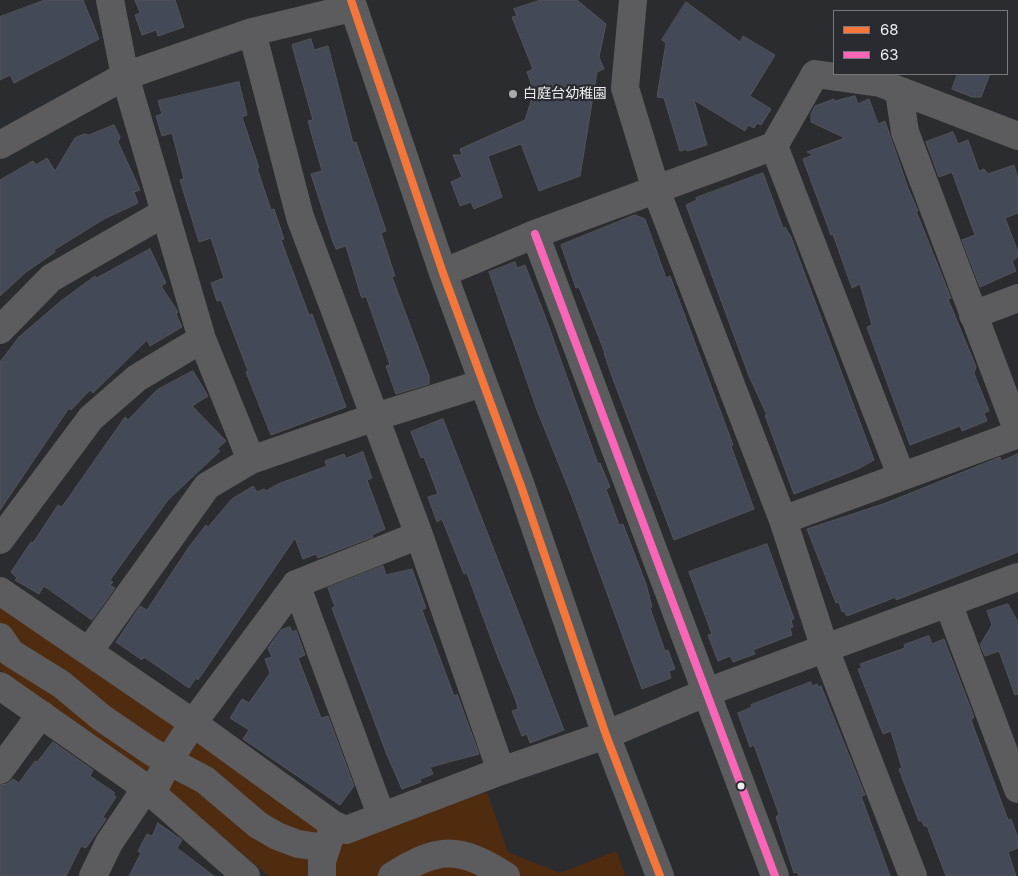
<!DOCTYPE html>
<html>
<head>
<meta charset="utf-8">
<style>
	body { margin:0 }
	#map { position:relative; width:1018px; height:876px; overflow:hidden; background:#2b2c2f; font-family:Inter,sans-serif }
	canvas { display:block }
	.legend { position:absolute; left:833px; top:10px; width:175px; height:65px; box-sizing:border-box; background:#2a2b30; border:1px solid #78797d; margin:0; padding:6px 9px; list-style:none; font-size:15px; color:#edeef1 }
	.legend li { display:flex; align-items:center; gap:10px; height:25px }
	.legend b { width:25px; border:1px solid #78797d }
</style>
</head>
<body>
<div id="map">
<canvas width="1018" height="876"></canvas>
<ul class="legend">
<li><b style="height:6px;background:#f5763a"></b>68</li>
<li><b style="height:6px;background:#fa66b7"></b>63</li>
</ul>
</div>
<script>
const ctx = document.querySelector('canvas').getContext('2d');
ctx.lineJoin = 'round';
function fillPath(path, color) {
  ctx.fillStyle = color;
  ctx.fill(path, 'evenodd');
}
function strokePath(path, color, width, dash) {
  ctx.strokeStyle = color;
  ctx.lineWidth = width;
  ctx.lineCap = dash ? 'butt' : 'round';
  ctx.setLineDash(dash || []);
  ctx.stroke(path);
}
function label(font, color, halo, rows, align = 'center') {
  ctx.font = font + ' Inter,"Noto Sans JP",sans-serif';
  ctx.lineWidth = 4.5;
  ctx.setLineDash([]);
  ctx.textBaseline = 'middle';
  ctx.strokeStyle = halo;
  ctx.fillStyle = color;
  for (const [text, x, y, turn = 0] of rows) {
    ctx.save();
    ctx.translate(x, y);
    ctx.rotate((+turn || 0) * Math.PI / 180);
    ctx.textAlign = isNaN(turn) ? turn : align;
    if (halo) ctx.strokeText(text, 0, 0);
    ctx.fillText(text, 0, 0);
    ctx.restore();
  }
}
fillPath(new Path2D(`
	M0,603l344,239 143,-50 21,60 52,21 56,-22 10,25h-357l-119,-100 -150,-106z`), '#4f2b10');
const building = new Path2D(`
	M45,0h38l16,39 -85,44 -4,-8 -10,5v-63z
	M135,0h40l9,27 -26,9 -2,-6 -14,5 -7,-20 5,-2z
	M541,0h36l29,24 -7,33 5,12 -7,3 -17,104 -41,15 -18,-47 -33,12 14,41 -28,12 -3,-7 -11,4 -9,-24 11,-5 -9,-22h9l-2,-6 65,-29 9,-28 -7,-20 6,-3 -21,-52 5,-1 -3,-7z
	M686,2l54,40 3,-6 32,19 -25,41 21,13 -10,16 -4,-2 -3,5 -6,-3 -3,6 -51,-31 13,45 -20,6v-2l-7,2 -16,-53 -7,-1 9,-54 -4,-3z
	M311,39l3,11 14,-4 25,97 3,-1 30,89 -5,2 14,43 -3,1 37,99v8l-33,10 -10,-28 4,-1 -24,-69 -4,2 -1,-2 -15,-50 -10,3 -3,-7 -22,-68 11,-3 -14,-50 5,-1 -21,-75z
	M958,74h32l-9,23h-9l-20,-8z
	M239,82l8,33 -5,2 17,51h-2l14,42 3,-1 10,30 -3,1 28,75 3,-1 34,93 -75,28 -25,-63 2,-1 -27,-71 -4,1 -6,-18 13,-5 -13,-40 -12,4 -19,-62 4,-1 -12,-46 -10,3 -6,-20 6,-2 -4,-13z
	M855,96l3,8 11,-5 9,25 7,-3 23,67 10,23h-2l35,87 -3,1 28,68 -2,6 15,38 -5,2 3,8 -25,10 -2,-5 -50,19 -43,-118 5,-2 -12,-41 -8,4 -19,-54 -2,1 -28,-76 10,-4 -6,-3 38,-14 -34,-16v-8l4,-8 19,-7v2z
	M114,125l6,12 -2,5 22,48 -6,2 4,11 -34,16 -50,31 1,2 -29,20 -26,24v-116l33,-19 3,4 11,-7 8,13 20,-33 9,-4 5,1z
	M953,132l5,12 10,-4 11,31 5,-2 4,5 26,-9 4,14v34l-13,5 13,34v5l-6,4 4,10 -36,16 -18,-47 13,-5 -23,-63 -13,5 -13,-35z
	M763,173l20,55 2,-1 6,10 83,223 -16,9 -64,25 -29,-79h2l-18,-39 -63,-171 11,-5 -1,-2z
	M635,215l10,4 21,59 4,-2 63,169 -2,1 23,63 -80,31 -61,-161 -9,-26h1l-26,-66 -3,1 -15,-43z
	M150,249l16,34 -5,3 17,26 -2,2 6,13 -32,19 -3,-6 -54,53 -3,-3 -19,20 -2,-2 -69,102v-148l19,-25 42,-36 34,-25 1,2z
	M515,262l2,6 8,-3 20,51 53,148 2,-1 10,24 -4,2 13,36 4,-1 23,60 6,23 -2,1 15,43 3,-1 7,19 -6,2 2,7 -29,11 -70,-192 -35,-87 -48,-138z
	M193,371l15,25 -16,10 34,35 -9,8 3,2 -52,49 -58,80 3,2 -3,3 5,3 -23,32 -48,-34 -5,8 -24,-14 2,-2 -6,-6 20,-30 2,1 25,-38 4,2 63,-90 3,3 29,-30z
	M443,419l121,311 -34,13 -3,-9 -5,2 -10,-25 6,-2 -2,-8 -20,-49 -29,-79 -3,1 -22,-55 -5,3 -9,-25 10,-3 -14,-37 -3,1 -10,-26z
	M363,452l9,26 -5,2 18,49 -13,6 1,2 -55,21 -2,-4 -13,5 -8,-21 -97,142 -2,-2 -7,10 -45,-31 -2,3 -26,-18 24,-36 7,4 42,-63 17,-22 2,2 24,-28 21,-13 4,6 7,-3 2,2 12,-7 49,-18 -2,-5 19,-7 2,4z
	M1018,454v98l-122,48v-3l-49,19 -3,-5 -2,1 -3,-10 -3,1 -29,-74 79,-26 114,-46 1,4z
	M767,544l27,75 -3,1 2,7 -3,1 2,7 -39,15 2,4 -22,8 -3,-6 -12,5 -10,-26 4,-1 -23,-62z
	M383,566l3,9 26,-6 14,39 -4,2 32,86 3,-2 22,60 -49,13 3,7 -13,5 1,3 -19,7 -15,-34 -55,-147 3,-1 -7,-19z
	M1008,604l10,18v72l-3,1 -16,-44 -14,5 -5,-11 12,-20 -5,-14z
	M290,627l2,5 4,-2 9,25 -7,3 23,60 7,-2 26,70 -14,19 -97,-66 6,-9 -19,-12 12,-19 7,4 21,-30 -5,-14 7,-2 -4,-9 13,-18z
	M929,636l3,8 12,-5 30,78 -3,3 37,100 3,-1 7,19v10l-10,4 8,24h-70l-19,-50h-3l-2,-5h-3l-16,-41 -4,-11 3,-1 -11,-37 -8,3 -25,-65 4,-1 -2,-4 45,-16 -1,-3z
	M811,682l1,4 5,-2 1,3 3,-1 44,109 -4,1 29,80h-91l-2,-4 -3,1 -18,-56 3,-3 -25,-69 -4,2 -12,-34 14,-6 -1,-2z
	M53,742l40,28 -3,6 25,17 -2,2 3,2 -13,20 3,2 -20,29 -5,-2 -15,30h-66v-91l7,-1 6,-5 6,4 16,-22 2,1z
	M158,823l24,17 -5,8 37,28h-85l12,-23 -3,-2 9,-17 5,2z`);
fillPath(building, '#444958');
strokePath(building, '#535457', 1);
strokePath(new Path2D(`
	M110,0l15,76 77,263 49,121
	M351,0l92,273 78,213 85,249 54,141
	M633,0l-8,88 31,102 127,330 42,129 88,227
	M252,32l48,185 119,318 82,236
	M899,92l6,40 113,300
	M0,145l125,-69 127,-44 100,-24
	M774,146l127,329
	M535,234l240,642
	M443,273l92,-39 239,-88 41,-72 65,9 138,53
	M973,315l45,-17
	M0,330l51,-52 113,-65
	M783,520l235,-86
	M0,540l91,-122 46,-40 65,-39
	M296,584l85,231
	M0,591l193,132 141,102 12,5 155,-59 105,-36 101,-43 311,-115
	M948,603l70,186
	M0,637l11,16 50,31 41,34 50,34 53,28 53,45 19,11 21,8 28,4
	M89,651l118,-165 44,-26 124,-43 108,-34
	M0,686l146,102 100,88
	M0,770l41,-56
	M152,793l17,-33 24,-37 103,-139 123,-49
	M93,876l16,-33 37,-55
	M322,876v-15l10,-30
	M392,876c47,-30 67,-30 114,0`), '#5c5c5e', 28);
strokePath(new Path2D(`
	M351,0l92,273 78,213 85,249 54,141`), '#f5763a', 8);
strokePath(new Path2D(`
	M535,234l240,642`), '#fa66b7', 8);
for (const [x, y, r, color] of [
	[513,94,5,"#a9aaad"],
	[741,786,4.5,"#edeef1"]
]) {
  const dot = new Path2D();
  dot.arc(x, y, r, 0, 2 * Math.PI);
  ctx.fillStyle = color;
  ctx.fill(dot);
  strokePath(dot, '#2a2b30', 2);
}
label('14px', '#edeef1', '#2a2b30', [
	["白庭台幼稚園",523,94]
], 'left');
</script>
</body>
</html>
